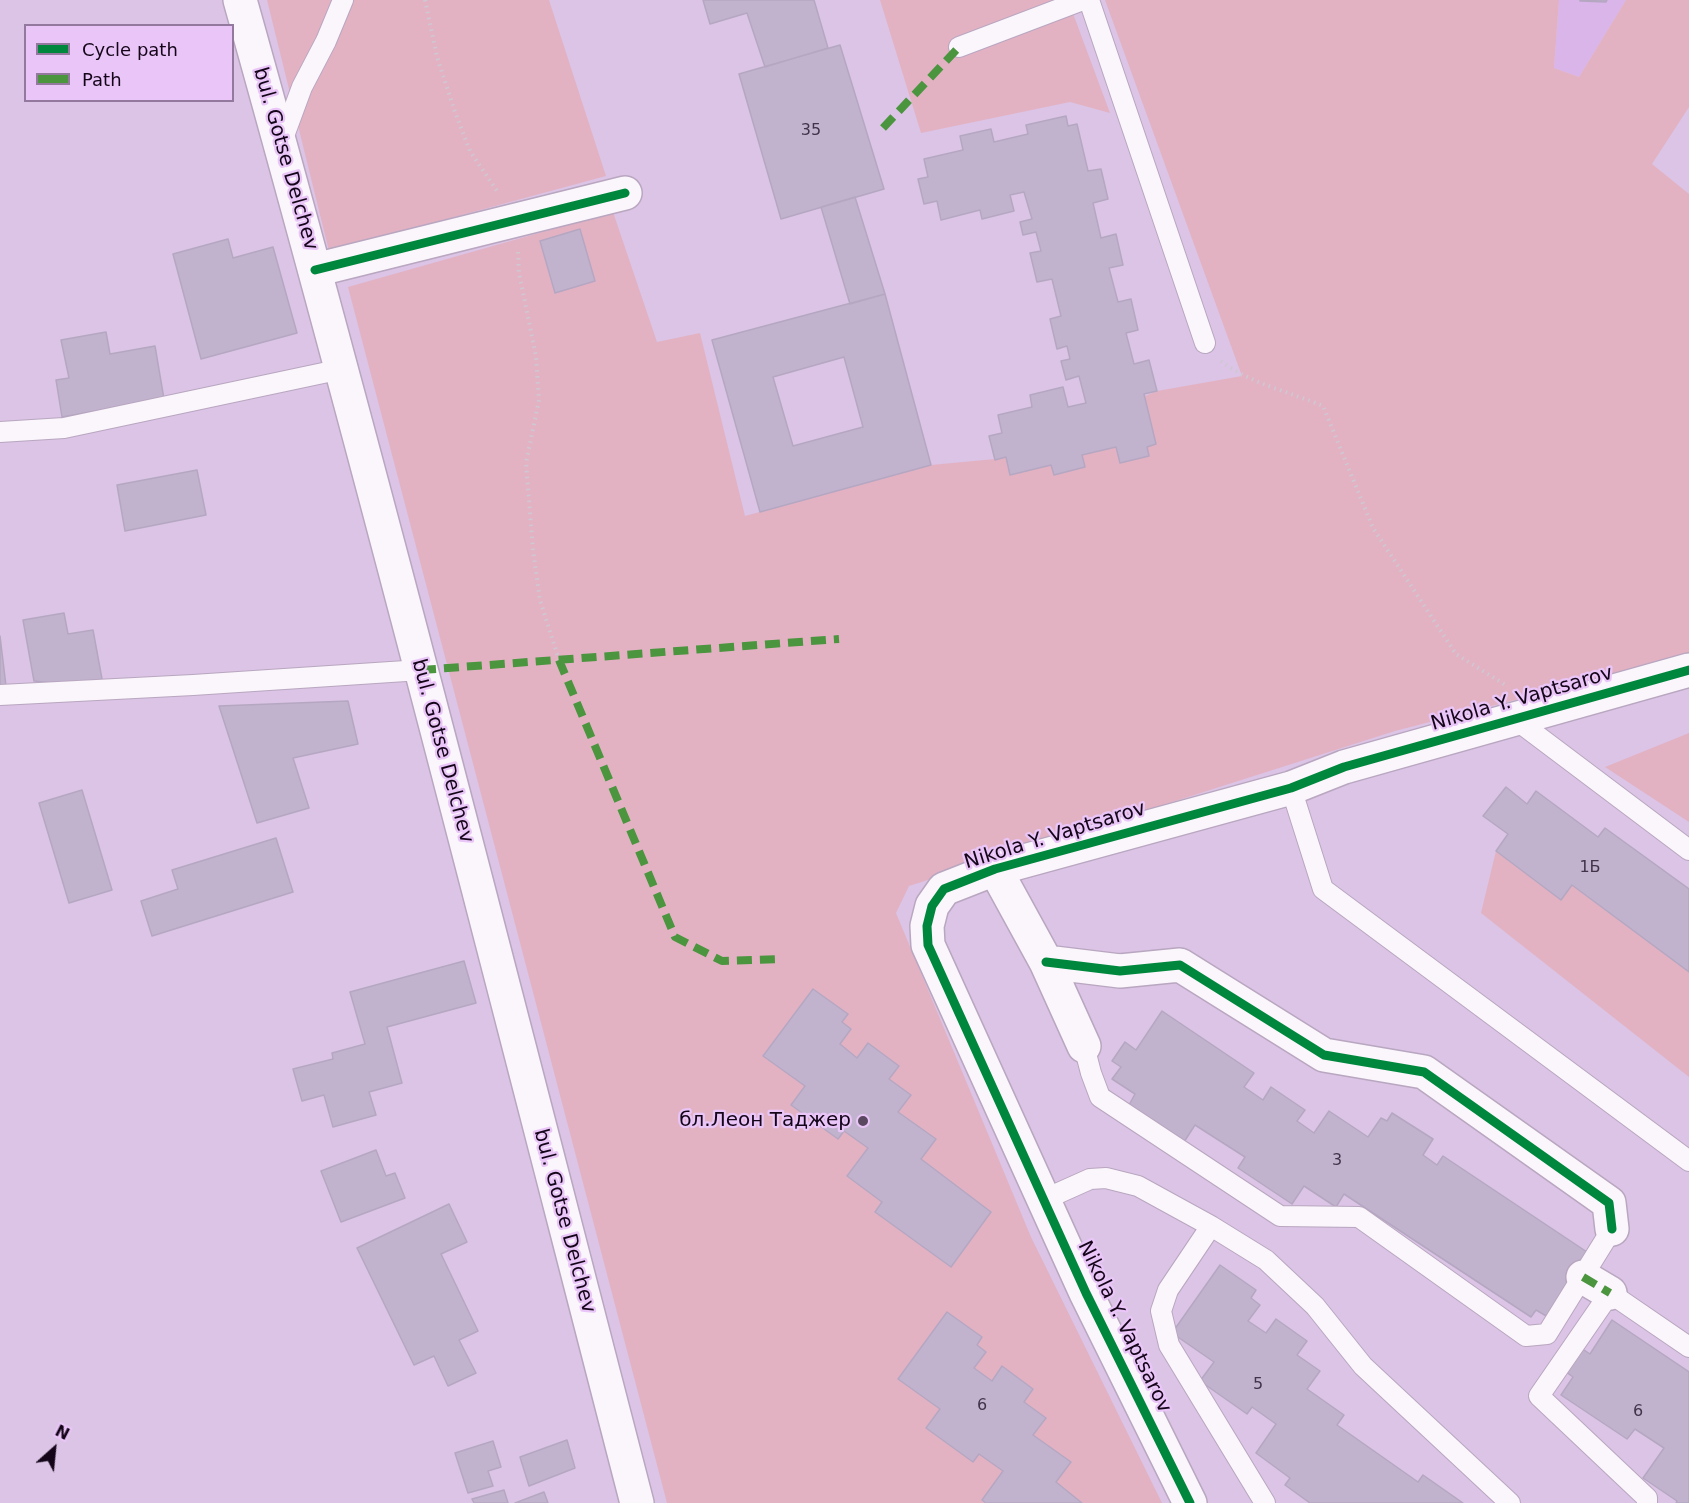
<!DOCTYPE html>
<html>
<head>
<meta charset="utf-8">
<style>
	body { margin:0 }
	#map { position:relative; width:1689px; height:1503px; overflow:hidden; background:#dbc4e5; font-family:"DejaVu Sans",sans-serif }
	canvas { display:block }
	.legend { position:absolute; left:24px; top:24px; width:210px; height:78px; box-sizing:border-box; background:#eac6f8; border:2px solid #94799f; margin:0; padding:8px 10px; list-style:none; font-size:18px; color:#140519 }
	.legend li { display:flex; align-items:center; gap:12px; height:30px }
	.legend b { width:30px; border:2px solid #94799f }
	.north { position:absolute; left:24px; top:1419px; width:60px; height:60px; -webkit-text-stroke:4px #eac6f8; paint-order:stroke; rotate:27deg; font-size:16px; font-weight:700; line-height:24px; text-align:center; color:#140519 }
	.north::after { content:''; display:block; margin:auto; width:21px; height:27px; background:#140519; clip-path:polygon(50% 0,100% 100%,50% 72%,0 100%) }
</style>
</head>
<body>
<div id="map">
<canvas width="1689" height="1503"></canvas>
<ul class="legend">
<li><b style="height:8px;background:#00873e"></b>Cycle path</li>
<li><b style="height:8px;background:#4a953e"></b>Path</li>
</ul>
<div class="north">N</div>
</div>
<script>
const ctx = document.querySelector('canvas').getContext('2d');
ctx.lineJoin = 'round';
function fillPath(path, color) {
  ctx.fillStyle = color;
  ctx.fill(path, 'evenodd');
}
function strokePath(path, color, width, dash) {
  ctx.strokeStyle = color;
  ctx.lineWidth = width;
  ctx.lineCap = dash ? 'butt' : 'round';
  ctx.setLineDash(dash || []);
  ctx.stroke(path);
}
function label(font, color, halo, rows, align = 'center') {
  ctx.font = font + ' "DejaVu Sans",sans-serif';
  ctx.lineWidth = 4.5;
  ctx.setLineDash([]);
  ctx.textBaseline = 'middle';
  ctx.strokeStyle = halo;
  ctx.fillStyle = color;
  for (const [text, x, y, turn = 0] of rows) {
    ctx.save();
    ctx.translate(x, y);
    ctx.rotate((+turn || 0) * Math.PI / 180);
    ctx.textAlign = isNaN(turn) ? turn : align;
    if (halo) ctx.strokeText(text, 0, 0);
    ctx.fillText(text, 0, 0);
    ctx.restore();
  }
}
fillPath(new Path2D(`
	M1559,0h67l-47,77 -25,-9z`), '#dab5e9');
fillPath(new Path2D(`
	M267,0h282l57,176 -277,75z
	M880,0h188l42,113 -40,-11 -149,31z
	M1105,0h454l-5,68 25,9 47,-77h63v107l-37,57 37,30v461l-294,76 -486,155 -13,27 135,324 131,266h-495l-319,-1216 265,-75 44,130 43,-9 45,183 186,-51 64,-6 162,-68 85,-15z
	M1689,733v89l-84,-55z
	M1496,851l65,48 11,-14 117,87v105l-208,-164z`), '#e2b2c3');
const building = new Path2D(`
	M703,0h111l14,48 -63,19 -18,-54 -37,11z
	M1580,0h27l-1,2 -26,-1z
	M840,45l44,144 -103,30 -42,-145z
	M1066,116l2,10 9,-2 11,47 13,-2 7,30 -15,4 8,35 15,-4 7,31 -14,3 9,34 13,-3 7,31 -12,3 8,31 15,-4 8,31 -13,3 12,50 -9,3 2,9 -29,7 -4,-16 -34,8 3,12 -31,8 -3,-10 -41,10 -4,-18 -11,3 -6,-24 13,-3 -4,-18 34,-8 -2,-12 33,-8 5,20 18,-4 -7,-27 -13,4 -5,-19 9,-2 -3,-13 -10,3 -7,-30 11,-3 -9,-37 -15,3 -7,-29 11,-2 -5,-19 -13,3 -3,-13 12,-3 -8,-27 -14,3 4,16 -32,8 -2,-9 -39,10 -4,-19 -13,3 -6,-25 10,-2 -4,-18 39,-9 -3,-14 31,-7 3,13 34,-8 -2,-9z
	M855,197l30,97 -35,10 -29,-97z
	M580,229l15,52 -40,12 -15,-52z
	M228,239l5,19 40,-11 24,86 -96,26 -28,-105z
	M885,294l46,171 -171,47 -48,-172zM844,357l19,70 -70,19 -20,-69z
	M106,332l4,22 45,-8 9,53 -102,18 -6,-37 13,-2 -8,-38z
	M197,470l9,45 -81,16 -8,-46z
	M64,613l4,21 25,-4 9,49 -32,6 -36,-4 -11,-61z
	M0,636l6,50 -6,1z
	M348,701l10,43 -65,14 16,50 -52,15 -38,-117z
	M1506,787l21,17 9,-13 62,46 7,-9 84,61v83l-117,-87 -11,15 -65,-49 12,-17 -25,-18z
	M82,790l30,100 -43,13 -30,-100z
	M276,838l17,54 -141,44 -11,-35 37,-12 -6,-19z
	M464,961l12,42 -89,24 15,56 -33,9 7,23 -43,12 -9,-32 -22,6 -9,-32 40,-10 -1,-6 33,-9 -15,-52z
	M813,989l35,25 -6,8 9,7 -11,15 17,14 11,-15 31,23 -10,13 22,16 -13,17 38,27 -15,20 70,53 -40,55 -76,-55 7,-10 -35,-26 21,-28 -24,-17 -6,8 -47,-34 14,-19 -42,-30z
	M1162,1011l92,62 -10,14 19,13 8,-13 34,23 -8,11 17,12 15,-22 39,26 13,-19 6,3 5,-8 41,26 -10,16 14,10 6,-9 147,98 -42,63 -12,-7 -5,7 -187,-123 -8,13 -32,-21 -12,18 -54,-36 7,-11 -50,-32 -11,17 -55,-37 6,-11 -23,-15 9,-12 -9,-6 13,-19 11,8z
	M376,1150l10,26 9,-3 10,25 -64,24 -20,-51z
	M449,1204l18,38 -26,12 37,77 -19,9 17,33 -28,13 -14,-30 -20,9 -57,-117z
	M1220,1265l36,25 -5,8 9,7 -12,16 18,12 10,-14 31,22 -10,14 23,16 -13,18 37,26 -7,10 81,57 5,-7 40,28h-153l-25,-18 5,-7 -34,-25 20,-29 -24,-17 -5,7 -47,-33 14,-19 -42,-29z
	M947,1312l35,25 -5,8 9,7 -12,16 18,13 10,-15 31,23 -9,13 22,16 -13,17 38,27 -15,20 26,21h-96l-4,-3 21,-29 -24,-17 -6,8 -47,-34 14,-19 -42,-30z
	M1612,1320l77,52v131h-13l1,-2 -34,-23 21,-30 -29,-19 -8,10 -66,-44 12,-18 -11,-8 16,-23 12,8z
	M567,1440l8,28 -46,18 -9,-29z
	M493,1441l8,26 -13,4 5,15 -25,7 -13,-40z
	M504,1490l4,13h-34l-2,-4z
	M544,1492l4,11h-33z`);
fillPath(building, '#c1b3ce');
strokePath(building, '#b5a7c2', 1.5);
const lane = new Path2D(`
	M1089,0l116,343
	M959,47l124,-47
	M281,144l21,-57 24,-46 17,-41
	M0,432l64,-4 278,-59
	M0,695l193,-10 228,-15
	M1515,719l174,131
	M1291,788l32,101 366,272
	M1084,1046l7,27 9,24 180,119 79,1 167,119 21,-2 65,-105
	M1043,1200l47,-21 16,-1 32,8 73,40 55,34 49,46 48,60 147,137
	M1211,1226l-43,64 -7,21 8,34 96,158
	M1647,1503v-5l-108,-102 71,-103 79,54`);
const street = new Path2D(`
	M315,270l310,-77
	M995,869l51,93 38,84
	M1046,962l74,9 60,-6 144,90 100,17 185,131 3,26
	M1583,1277l27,16
	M1190,1503l-104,-210 -158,-348 -1,-19 5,-20 12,-17 51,-20 296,-81 53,-21 345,-97`);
const secondary = new Path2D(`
	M240,0c140,499 267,1001 397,1503`);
strokePath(lane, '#b9a6c0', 22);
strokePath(street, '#b9a6c0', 36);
strokePath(secondary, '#b9a6c0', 36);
strokePath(new Path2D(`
	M425,0l12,57 18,55 15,39 27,40
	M518,252l1,21 17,83 3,44 -13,63 7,87 7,50 19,60
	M1221,361c25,21 72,32 102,45l50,122 83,126 51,32`), '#cfc8d2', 4, [1.5, 4.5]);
strokePath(lane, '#faf6fb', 20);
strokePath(street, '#faf6fb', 33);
strokePath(secondary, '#faf6fb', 33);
strokePath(new Path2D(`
	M883,128l76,-81
	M559,660l116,277 47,24 60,-2
	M421,670l418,-31
	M1583,1277l27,16`), '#4a953e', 8, [15, 8]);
strokePath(new Path2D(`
	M315,270l310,-77
	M1046,962l74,9 60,-6 144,90 100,17 185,131 3,26
	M1190,1503l-104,-210 -158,-348 -1,-19 5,-20 12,-17 51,-20 296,-81 53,-21 345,-97`), '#00873e', 9);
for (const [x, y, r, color] of [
	[863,1121,6,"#5a4860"]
]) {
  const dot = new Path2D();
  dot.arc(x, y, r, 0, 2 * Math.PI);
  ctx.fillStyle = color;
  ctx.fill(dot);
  strokePath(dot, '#eac6f8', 2);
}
label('16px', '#423349', null, [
	["35",811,131],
	["1Б",1590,868],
	["3",1337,1161],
	["5",1258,1385],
	["6",982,1406],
	["6",1638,1412]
]);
label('20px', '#140519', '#eac6f8', [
	["bul. Gotse Delchev",285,159,74],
	["Nikola Y. Vaptsarov",1522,699,-16],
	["bul. Gotse Delchev",442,751,75],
	["Nikola Y. Vaptsarov",1055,836,-17],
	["bul. Gotse Delchev",564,1221,75],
	["Nikola Y. Vaptsarov",1124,1327,64]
]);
label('20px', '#140519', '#eac6f8', [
	["бл.Леон Таджер",851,1121]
], 'right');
</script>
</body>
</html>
